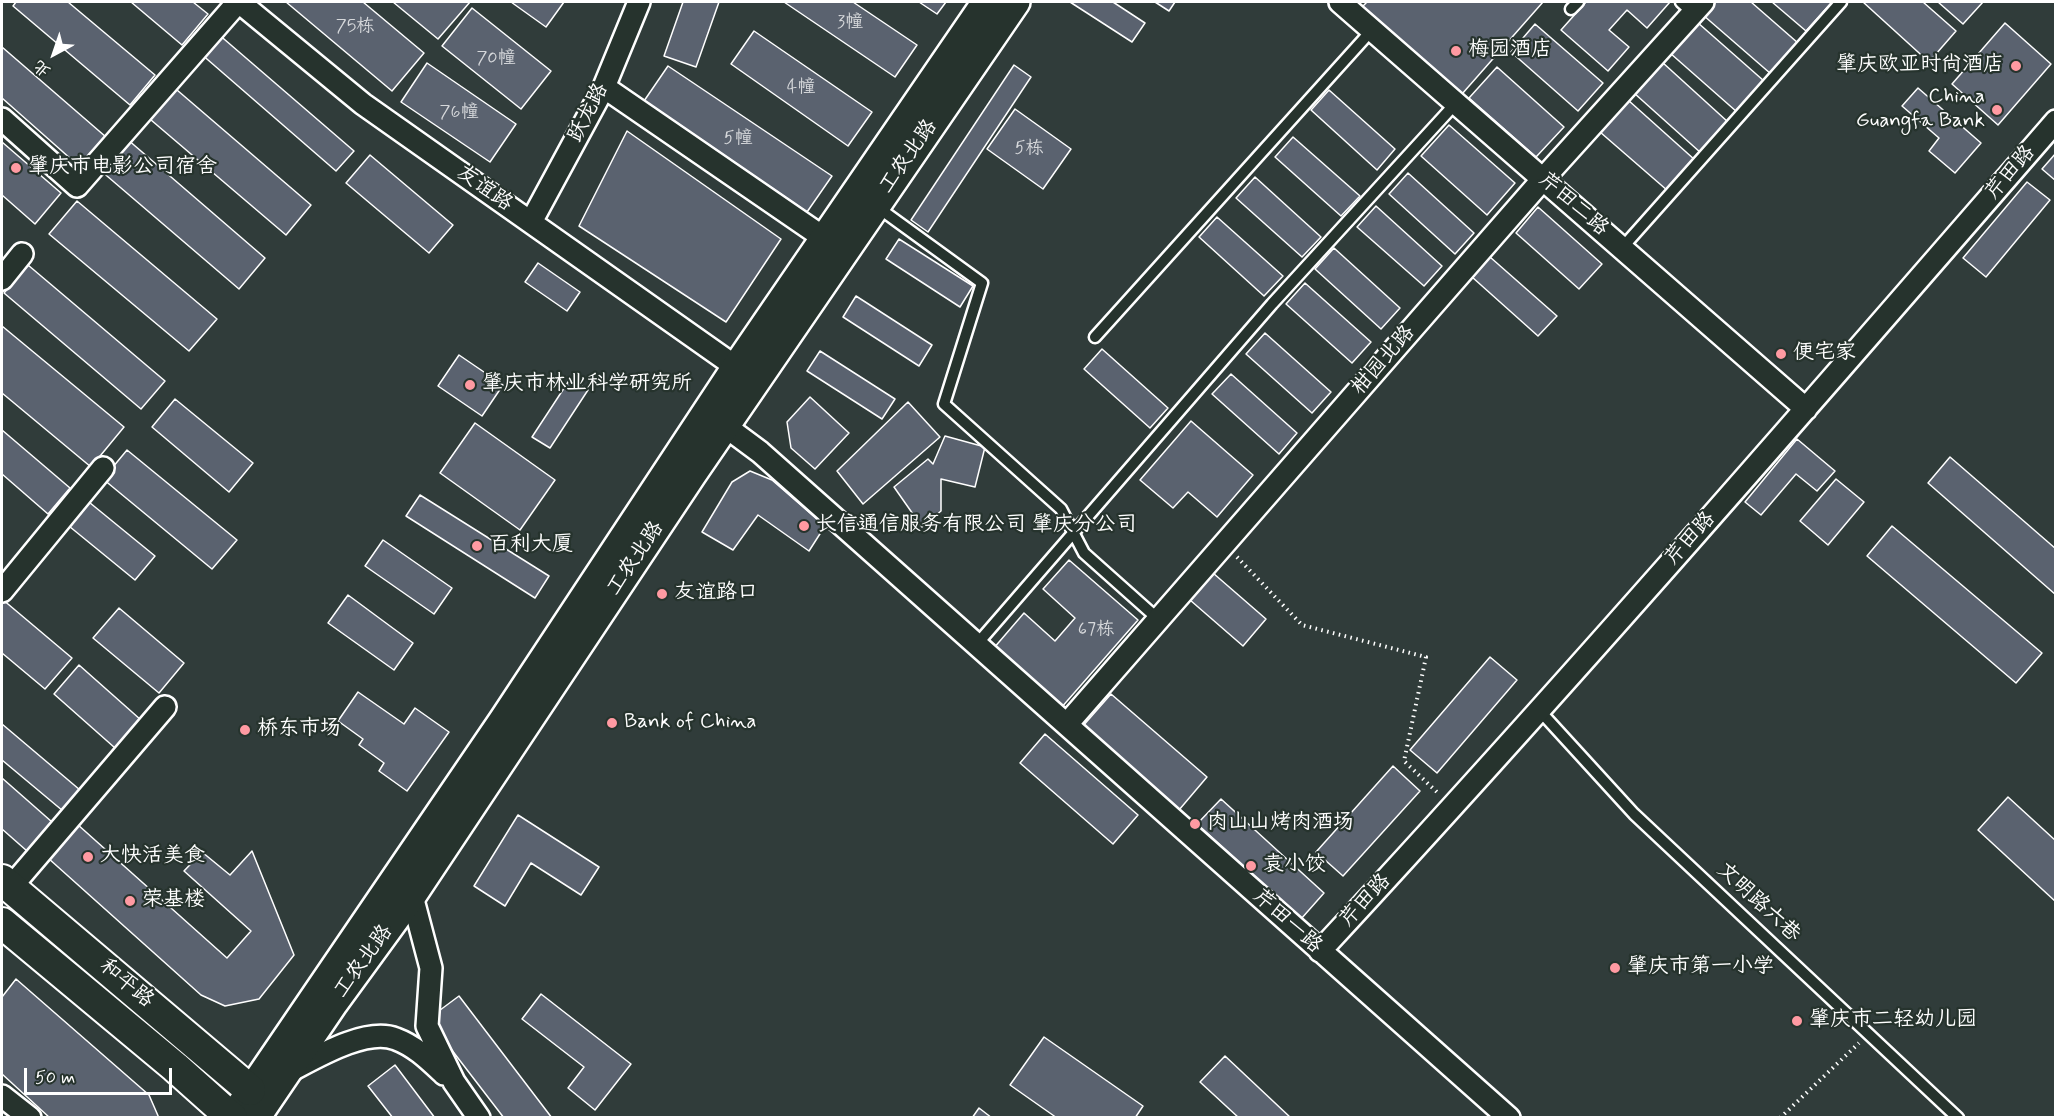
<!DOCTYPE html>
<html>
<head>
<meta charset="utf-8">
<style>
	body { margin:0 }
	#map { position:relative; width:2057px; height:1119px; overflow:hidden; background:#303c3a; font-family:Mynerve,"LXGW WenKai TC",sans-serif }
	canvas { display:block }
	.frame { position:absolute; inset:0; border:3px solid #fff; pointer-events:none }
	.north { position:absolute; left:24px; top:24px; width:60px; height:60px; -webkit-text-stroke:4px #26332d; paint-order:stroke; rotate:220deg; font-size:16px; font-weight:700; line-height:24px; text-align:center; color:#fff }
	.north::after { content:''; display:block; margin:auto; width:21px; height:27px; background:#fff; clip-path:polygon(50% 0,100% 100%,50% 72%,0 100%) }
	.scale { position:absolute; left:24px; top:1068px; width:148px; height:27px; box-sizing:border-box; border:3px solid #fff; border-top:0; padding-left:8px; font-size:18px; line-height:21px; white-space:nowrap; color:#fff; -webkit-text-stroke:4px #26332d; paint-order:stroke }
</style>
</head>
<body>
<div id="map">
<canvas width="2057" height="1119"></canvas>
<div class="frame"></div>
<div class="north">北</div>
<div class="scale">50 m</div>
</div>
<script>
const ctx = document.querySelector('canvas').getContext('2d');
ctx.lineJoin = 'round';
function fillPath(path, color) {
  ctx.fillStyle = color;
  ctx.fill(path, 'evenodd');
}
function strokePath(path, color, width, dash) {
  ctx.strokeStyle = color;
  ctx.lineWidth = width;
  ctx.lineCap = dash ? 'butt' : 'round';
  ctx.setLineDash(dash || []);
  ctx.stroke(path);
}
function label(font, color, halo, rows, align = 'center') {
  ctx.font = font + ' Mynerve,"LXGW WenKai TC",sans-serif';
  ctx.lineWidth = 4.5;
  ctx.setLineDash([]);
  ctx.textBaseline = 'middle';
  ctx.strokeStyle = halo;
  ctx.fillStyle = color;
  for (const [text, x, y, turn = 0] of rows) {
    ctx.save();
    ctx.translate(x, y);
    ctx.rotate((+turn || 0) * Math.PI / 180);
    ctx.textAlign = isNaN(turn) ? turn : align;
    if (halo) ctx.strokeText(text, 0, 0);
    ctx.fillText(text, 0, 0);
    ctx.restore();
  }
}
const building = new Path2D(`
	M16,2h52l87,73 -25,30 -117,-99z
	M131,2h62l15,12 -26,31z
	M286,2h77l61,51 -32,38z
	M393,2h77l-32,37z
	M511,2h53l-18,25z
	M683,2h36l-23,65 -32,-11z
	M784,2h69l64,43 -22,32z
	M919,2h27l-9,12z
	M1070,2h43l32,21 -13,19z
	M1155,2h20l-6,9z
	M1367,2h176l-81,92 -100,-87z
	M1586,2h84l-23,26 -20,-18 -18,20 20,17 -21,24 -47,-41z
	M1715,2h36l47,41 -27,31 -68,-59z
	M1772,2h60l-26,29z
	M1863,2h60l33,29 -27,31z
	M1938,2h45l-20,22z
	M472,8l79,63 -30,38 -79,-63z
	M1697,22l67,59 -27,31 -67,-59z
	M2005,23l46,41 -53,61 -46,-41z
	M1535,24l68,59 -25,28 -67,-59z
	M754,31l118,81 -24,34 -117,-82z
	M217,33l137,118 -18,20 -136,-118z
	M2,47l104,90 -26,30 -78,-69z
	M1662,62l66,60 -27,31 -67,-60z
	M427,63l89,61 -26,38 -89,-60z
	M1014,65l17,12 -103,155 -17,-12z
	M668,66l164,110 -25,36 -163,-111z
	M1497,67l67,60 -28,30 -67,-59z
	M170,84l141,121 -25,30 -142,-121z
	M1918,88l63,55 -26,30 -26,-22 10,-13 -37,-32z
	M1329,90l66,59 -18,21 -66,-60z
	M1628,100l67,60 -27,31 -68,-59z
	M1015,109l56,40 -28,40 -56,-40z
	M1449,125l66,58 -28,32 -66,-59z
	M627,131l154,108 -55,83 -147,-96z
	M1293,137l67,59 -19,20 -66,-59z
	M127,139l138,119 -26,31 -139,-119z
	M2,142l59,51 -26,31 -33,-29z
	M2056,153v28l-14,-12z
	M370,155l83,70 -24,28 -83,-70z
	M1408,173l66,60 -19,21 -66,-60z
	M1255,177l66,60 -19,20 -66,-59z
	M2027,182l23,18 -64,77 -23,-19z
	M77,201l140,118 -28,32 -140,-117z
	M1376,206l66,60 -18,20 -67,-59z
	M1538,207l64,57 -23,25 -63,-56z
	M1217,217l66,59 -19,20 -65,-59z
	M899,239l74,47 -13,21 -74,-48z
	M1334,248l66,60 -19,21 -66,-60z
	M1490,257l67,59 -19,20 -66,-59z
	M538,263l42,29 -13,19 -42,-29z
	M28,265l137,116 -24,28 -137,-116z
	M1305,283l66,59 -19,21 -66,-59z
	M856,296l76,49 -13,21 -76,-49z
	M2,326l122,101 -33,40 -89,-74z
	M1265,333l66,59 -19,21 -66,-59z
	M1102,349l66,59 -18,20 -66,-59z
	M820,351l75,48 -13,20 -75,-48z
	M459,355l44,30 -21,31 -44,-30z
	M1231,374l66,59 -18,21 -67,-60z
	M570,379l18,11 -38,58 -18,-11z
	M810,397l39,36 -34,36 -24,-21 -4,-26z
	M175,399l78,64 -24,29 -77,-65z
	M908,402l32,35 -77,67 -26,-33z
	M1191,421l62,54 -36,42 -29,-25 -15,16 -33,-28z
	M475,423l80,57 -35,50 -80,-57z
	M2,430l68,58 -22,26 -46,-40z
	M945,436l40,11 -10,40 -34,-8v32l-19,16 -28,-40 34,-28 5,5z
	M1797,439l38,32 -18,20 -21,-17 -35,41 -16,-13z
	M127,450l110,90 -25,29 -109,-90z
	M1950,457l106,92v46l-128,-112z
	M750,471l22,9 53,46 -16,25 -51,-36 -25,35 -31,-18 30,-50z
	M1836,479l28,23 -36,43 -28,-24z
	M420,495l129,81 -14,22 -129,-82z
	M84,498l71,58 -20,24 -71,-58z
	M1892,526l150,127 -26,30 -149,-127z
	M383,540l69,48 -18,26 -69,-48z
	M1069,560l69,60 -77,88 -68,-59 31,-36 31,28 20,-23 -32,-29z
	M1213,573l53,46 -23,27 -53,-46z
	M348,595l65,48 -19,27 -66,-47z
	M2,599l70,59 -27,31 -43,-36z
	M119,608l65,55 -25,30 -66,-55z
	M1490,657l27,23 -80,93 -27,-23z
	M79,665l62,55 -26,28 -61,-54z
	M358,692l46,32 11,-16 34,24 -42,59 -28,-20 5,-8 -25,-18 4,-6 -25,-18z
	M1111,694l96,83 -28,33 -97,-83z
	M2,724l78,66 -17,21 -61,-51z
	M1045,734l93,81 -25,29 -93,-81z
	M1393,766l27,25 -77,85 -27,-24z
	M2,778l50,44 -25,29 -25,-22z
	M2008,797l48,44v61l-78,-72z
	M1221,799l103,94 -23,26 -104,-95z
	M518,815l81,52 -18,28 -50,-32 -26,43 -31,-20z
	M77,824l150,134 24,-27 -67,-60 18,-19 28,23 22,-24 42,104 -35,44 -34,7 -24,-11 -153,-137z
	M16,979l133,116 10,23h-109l-48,-44v-77z
	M541,994l90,70 -36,46 -27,-22 16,-21 -62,-48z
	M459,996l93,122h-48l-76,-99z
	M1044,1037l99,69 -8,12h-78l-47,-33z
	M1225,1056l66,62h-52l-39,-36z
	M395,1065l40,53h-42l-25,-32z
	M979,1108l13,10h-20z`);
fillPath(building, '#5a626f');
strokePath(building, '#fff', 1.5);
const service = new Path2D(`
	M1681,2l12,11
	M1571,9l7,-7
	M876,206l106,77 -38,121 117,105 23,44 74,66
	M1622,248l219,-246
	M1095,337l277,-307
	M977,644l295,-340 184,-201
	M1539,710l95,104 324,304`);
const minor = new Path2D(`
	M239,2l124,102 373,263
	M1340,2l466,407
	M604,87l220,151
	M2,119l75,67 161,-184
	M531,222l73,-135 35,-85
	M2,279l20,-25
	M725,426l35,26 749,666
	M2,591l101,-123
	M1067,724l476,-545 160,-177
	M11,887l154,-180
	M412,896l19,72 -4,58 27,56 25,36
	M1320,951c251,-271 493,-550 736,-830
	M288,1072c27,-14 78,-45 108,-33 19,7 33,21 48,35
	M2,1096l28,22`);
const tertiary = new Path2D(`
	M232,1118l271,-398 233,-353 250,-365
	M256,1118l78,-115 78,-107 280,-421 324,-473`);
const secondary = new Path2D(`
	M2,880l248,210
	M2,923l173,144 57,51`);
strokePath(service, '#fff', 15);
strokePath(minor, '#fff', 26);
strokePath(tertiary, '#fff', 32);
strokePath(secondary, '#fff', 34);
strokePath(new Path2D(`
	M1237,557l65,68 124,32 -22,104 35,33
	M1780,1118l79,-75`), '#fff', 4, [1.5, 4.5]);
strokePath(service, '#26332d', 10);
strokePath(minor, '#26332d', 21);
strokePath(tertiary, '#26332d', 27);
strokePath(secondary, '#26332d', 30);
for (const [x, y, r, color] of [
	[1456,51,6,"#ff9aa2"],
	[2016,66,6,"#ff9aa2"],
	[1997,110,6,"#ff9aa2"],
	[16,168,6,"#ff9aa2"],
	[1781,354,6,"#ff9aa2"],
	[470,385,6,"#ff9aa2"],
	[804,526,6,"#ff9aa2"],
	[477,546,6,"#ff9aa2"],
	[662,594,6,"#ff9aa2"],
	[612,723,6,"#ff9aa2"],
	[245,730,6,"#ff9aa2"],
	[1195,824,6,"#ff9aa2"],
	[88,857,6,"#ff9aa2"],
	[1251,866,6,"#ff9aa2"],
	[130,901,6,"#ff9aa2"],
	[1615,968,6,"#ff9aa2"],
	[1797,1021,6,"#ff9aa2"]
]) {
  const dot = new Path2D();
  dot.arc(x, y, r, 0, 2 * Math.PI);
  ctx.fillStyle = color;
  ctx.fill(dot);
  strokePath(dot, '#26332d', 2);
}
label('18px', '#d6d8db', null, [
	["3幢",850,23],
	["75栋",355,27],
	["70幢",496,59],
	["4幢",801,88],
	["76幢",459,113],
	["5幢",738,139],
	["5栋",1029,149],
	["67栋",1096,630]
]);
label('21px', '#fff', '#26332d', [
	["梅园酒店",1468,51],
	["肇庆欧亚时尚酒店",2004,66,"right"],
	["China",1985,98,"right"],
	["Guangfa Bank",1985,122,"right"],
	["肇庆市电影公司宿舍",28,168],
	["便宅家",1793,354],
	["肇庆市林业科学研究所",482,385],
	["长信通信服务有限公司 肇庆分公司",816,526],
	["百利大厦",489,546],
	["友谊路口",674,594],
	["Bank of China",624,723],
	["桥东市场",257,730],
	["肉山山烤肉酒场",1207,824],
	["大快活美食",100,857],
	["袁小饺",1263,866],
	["荣基楼",142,901],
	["肇庆市第一小学",1627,968],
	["肇庆市二轻幼儿园",1809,1021]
], 'left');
label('21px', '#fff', '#26332d', [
	["跃龙路",589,113,-63],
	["工农北路",909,157,-55],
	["芹田路",2011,173,-49],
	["友谊路",484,189,35],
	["芹田二路",1573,205,41],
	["柑园北路",1384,361,-49],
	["芹田路",1691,539,-48],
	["工农北路",636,559,-56],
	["芹田路",1366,901,-47],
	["文明路六巷",1758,903,43],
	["芹田一路",1287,922,42],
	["工农北路",364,962,-54],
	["和平路",126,984,40]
]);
</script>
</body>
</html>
